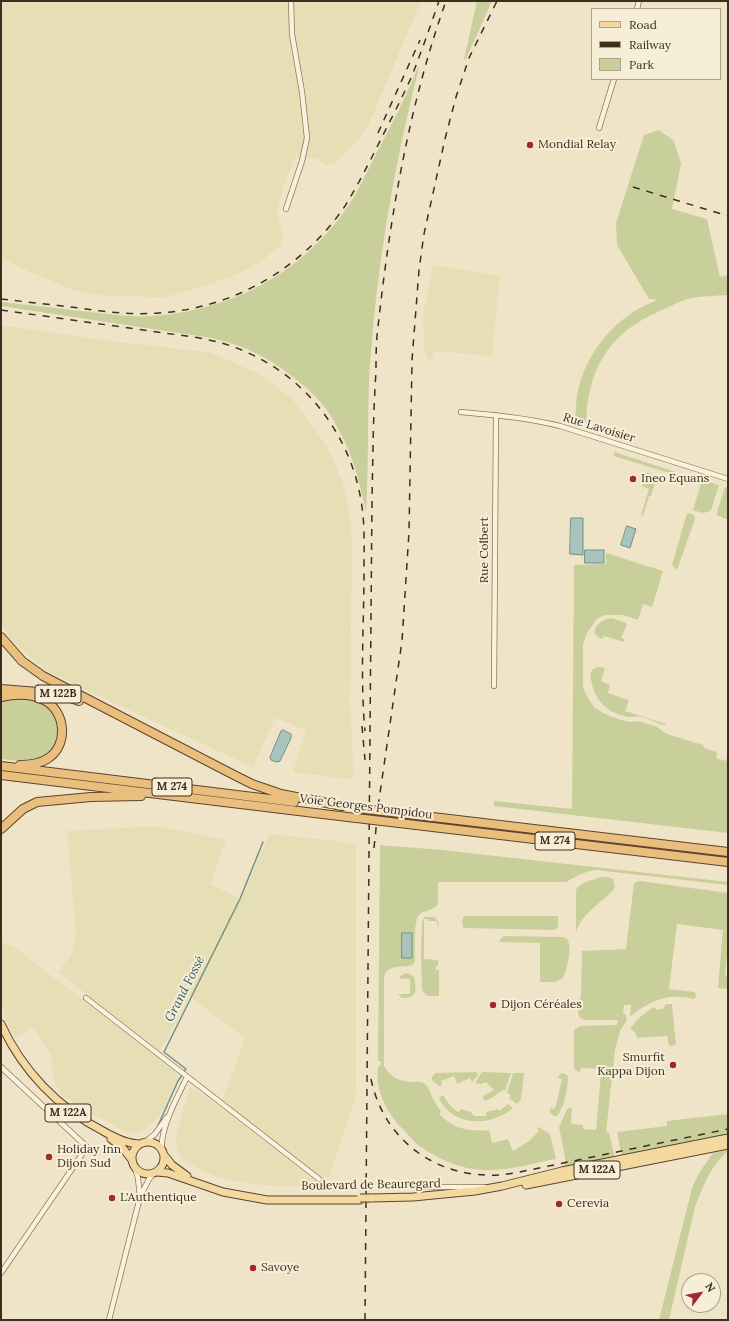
<!DOCTYPE html>
<html>
<head>
<meta charset="utf-8">
<style>
	body { margin:0 }
	#map { position:relative; width:729px; height:1321px; overflow:hidden; background:#f0e4c8; font-family:Lora,serif }
	canvas { display:block }
	.frame { position:absolute; inset:0; border:2px solid #3d2e20; pointer-events:none }
	.legend { position:absolute; left:591px; top:8px; width:130px; height:72px; box-sizing:border-box; background:#f7eed8; border:1px solid #ada18e; margin:0; padding:5px 7px; list-style:none; font-size:12px; color:#3d2e20 }
	.legend li { display:flex; align-items:center; gap:8px; height:20px }
	.legend b { width:20px; border:1px solid #ada18e }
	.north { position:absolute; left:681px; top:1273px; width:40px; height:40px; box-sizing:border-box; background:#f7eed8; border:1px solid #ada18e; border-radius:50%; rotate:58deg; font-size:11px; font-weight:700; line-height:16px; text-align:center; color:#3d2e20 }
	.north::after { content:''; display:block; margin:auto; width:14px; height:18px; background:#9e2a2b; clip-path:polygon(50% 0,100% 100%,50% 72%,0 100%) }
</style>
</head>
<body>
<div id="map">
<canvas width="729" height="1321"></canvas>
<div class="frame"></div>
<ul class="legend">
<li><b style="height:5px;background:#f3d9a0"></b>Road</li>
<li><b style="height:5px;background:#3d2e20"></b>Railway</li>
<li><b style="height:11px;background:#c9cf9b"></b>Park</li>
</ul>
<div class="north">N</div>
</div>
<script>
const ctx = document.querySelector('canvas').getContext('2d');
ctx.lineJoin = 'round';
function fillPath(path, color) {
  ctx.fillStyle = color;
  ctx.fill(path, 'evenodd');
}
function strokePath(path, color, width, dash) {
  ctx.strokeStyle = color;
  ctx.lineWidth = width;
  ctx.lineCap = dash ? 'butt' : 'round';
  ctx.setLineDash(dash || []);
  ctx.stroke(path);
}
function label(font, color, halo, rows, align = 'center') {
  ctx.font = font + ' Lora,serif';
  ctx.lineWidth = 4;
  ctx.setLineDash([]);
  ctx.textBaseline = 'middle';
  ctx.strokeStyle = halo;
  ctx.fillStyle = color;
  for (const [text, x, y, turn = 0] of rows) {
    ctx.save();
    ctx.translate(x, y);
    ctx.rotate((+turn || 0) * Math.PI / 180);
    ctx.textAlign = isNaN(turn) ? turn : align;
    if (halo) ctx.strokeText(text, 0, 0);
    ctx.fillText(text, 0, 0);
    ctx.restore();
  }
}
fillPath(new Path2D(`
	M1,1h420l-52,123 -11,16 -17,18 -8,6 -7,1 -5,-3 -3,-3 -23,-2 -12,31 -6,25 6,25 -3,8 -16,13 -16,10 -18,8 -39,13 -26,7h-12l-57,-2 -22,-5 -51,-21 -22,-12z
	M433,265l67,11 -8,80 -58,-5 -1,10 -5,-1 -4,-9 -1,-35z
	M1,325l115,17 93,10 46,20 36,25 36,49 16,37 7,32 2,32 -2,158 4,71 -1,1 -4,2 -56,-7 13,-42 -31,-12 -22,49 -185,-85 -21,-11 -18,-14 -17,-17 -11,-16z
	M140,827h19l67,13 -16,44 32,15 27,-65 61,6 26,5v243l-1,10 -25,78 -2,2 -6,1 -2,-2 -98,-75 23,-64 -56,-42 -29,55 -102,-79 13,-17 3,-8 2,-13 -9,-103z
	M1,943l12,3 160,124 4,5 1,3 -12,26 -7,12 -14,13 -6,3 -6,1 -7,-1 -25,-14 -12,-5 -27,-18 -8,-14 -3,-26 -18,-28 -18,11 -9,-18 -5,-19z
	M191,1088l11,6 46,35 69,53v2l-2,2h-32l-21,-1 -27,-4 -20,-5 -14,-6 -16,-9 -5,-5 -4,-12v-7l13,-48z`), '#e6deb5');
fillPath(new Path2D(`
	M477,1h15l-26,58 -2,1z
	M418,67l1,1c-25,97 -42,196 -49,296 -3,49 -1,99 -4,148 -4,-16 -7,-32 -12,-47 -7,-21 -18,-43 -31,-60 -17,-20 -46,-42 -70,-53 -13,-7 -27,-10 -41,-14l-211,-32v-4c30,3 60,7 90,10 21,2 42,6 63,4 78,-7 143,-40 190,-104 13,-18 22,-38 32,-58 15,-28 30,-57 42,-87z
	M659,130l15,11 7,23 -9,45 35,10 13,58 8,-2v15h-1l1,5c-12,1 -25,1 -37,3 -10,3 -21,8 -31,13 -51,22 -72,57 -74,112l-11,-3c1,-8 1,-17 2,-25 7,-36 30,-69 63,-87 5,-3 11,-5 17,-8l-8,-1 -32,-54 -1,-22 28,-88z
	M614,452l62,20 -1,3 -61,-19z
	M647,472l10,5 -6,19h-2l-6,20 -2,-1 8,-26 -7,-3z
	M702,480l17,5 -8,25c-6,5 -12,2 -18,0z
	M725,487l3,1v32l-11,-5v-3z
	M687,513l7,2 1,4 -18,51 -5,-5z
	M606,553l57,18 -11,36 -9,-3 -5,16 -15,-5h-18l-8,4 -10,14 -4,12v43l5,10 7,10 10,6 16,6 10,2 7,-1 19,6 10,7 36,11 1,3 13,4 -1,6 10,3 1,-4 1,1v75l-234,-27v-5l78,8 2,-244 32,-1z
	M612,618l14,5 1,2 -6,13 4,1 -1,3 -20,-6 -2,3c-16,-6 -3,-20 10,-21z
	M599,667l6,1 -4,13 9,4 -2,8 21,7 -4,11 41,13 -1,1c-8,-1 -16,-7 -24,-8 -4,-1 -8,0 -12,0 -22,-4 -34,-16 -38,-37 -2,-7 1,-12 8,-13z
	M15,698c10,1 21,1 30,6 20,14 17,48 -7,55 -11,4 -25,1 -37,0v-59z
	M380,845l62,5 286,32v3l-132,-15c-12,2 -20,6 -30,12h-128v22c-5,8 -14,5 -19,11 -6,7 -4,37 -4,46l-2,4c-10,3 -19,-1 -27,7l-2,5v89c6,11 16,16 29,16 4,0 8,-1 12,2 5,4 6,11 9,17 2,4 4,6 7,10l-2,3c15,15 30,18 50,16l3,13 16,-4 5,12 16,-10 10,-10 -2,-3 2,-1 11,7 6,25c-23,4 -47,12 -72,11 -24,-1 -47,-11 -67,-26 -5,-4 -8,-9 -12,-13 -13,-11 -24,-30 -27,-47 -1,-6 0,-12 0,-18h2l1,-5h-3z
	M601,877h7l5,2 2,7 -1,3c-13,15 -33,24 -38,44v-43c4,-8 17,-10 25,-13z
	M640,881l88,12v54l-3,29 3,1v12l-10,-1 5,-58 -46,-6 -8,65 25,3 2,2v3l-2,2c-26,-6 -42,1 -63,17h-1l1,-11h-7l-1,8 3,2 1,5 -7,11 -5,19 -9,82 3,1 5,21v3l-46,11 -4,-4 1,-3v-4l-6,-30 8,-18 4,-2 1,1 -1,16 12,1v4l13,1 5,-56h-3v-5l-16,-1 -3,4 -4,-2 -1,-3v-37l6,-4 37,-1 1,-5h-33l-4,-1 -2,-3 -1,-4 3,-17 1,-44 44,-2 8,-66z
	M464,916h94v10l-3,4 -91,-2 -1,-1 -1,-7z
	M425,917h10c3,3 5,9 3,11l-1,-7h-9v-2h-4v40l14,1v6h-2v4h3v26h-12l-4,-4 -1,-4 -1,-35 1,-32z
	M504,936l59,1c3,1 4,1 5,4 4,8 -1,29 -5,37l-8,4h-15v-39l-41,-1 2,-4z
	M406,973l4,1 4,3c3,13 3,21 -12,21l-4,-4h12v-15l-11,-1 1,-2z
	M666,1004h6l4,41 -7,1 -2,-10 -30,2 -2,-6 -5,-3c7,-10 14,-16 24,-22l3,3 6,-1z
	M477,1072l1,3 -6,7 -2,-4 -13,6 -3,-8 -13,5 1,4 -3,1 -7,-6v-3l3,-4z
	M482,1072l29,1 -6,18 -2,-1 -11,8 -8,3 -1,-5 11,-6 -8,-8 -5,2 -6,-1z
	M513,1073h11l-3,26 -4,5 -8,-6 2,-3 -4,-2z
	M564,1073l4,3c0,12 -3,30 -11,40h-3l-4,-3v-5l4,1 2,-4 6,-26 -4,-1 2,-4z
	M443,1095c5,7 8,14 16,17l2,-3 10,3 3,4h12v-4l12,-3 1,2 9,-7 5,4c-22,19 -59,19 -74,-9l2,-3z
	M728,1114v21l-54,11 -27,3 -24,7 -2,-3 -4,-21 50,-6v-5z
	M728,1150c-4,5 -9,10 -13,15 -9,13 -14,27 -20,42l-26,113h-10l33,-132 7,-15 14,-20z`), '#c9cf9b');
const water = new Path2D(`
	M571,518h12v37l-13,-1z
	M627,526l9,3 -6,19 -9,-3z
	M585,550h19v13h-19z
	M283,730l8,4v4l-11,23 -4,1 -5,-2 -1,-3 11,-26z
	M402,933h10v25h-10z`);
fillPath(water, '#a9c4bc');
strokePath(water, '#6f938a', 1);
strokePath(new Path2D(`
	M156,1130l22,-49 8,-12 -22,-17 76,-153 23,-57`), '#6f938a', 1.5);
const minor = new Path2D(`
	M637,9l2,-8
	M599,128l15,-49
	M286,209l16,-48 5,-23 -5,-46 -10,-58 -1,-33
	M461,412c34,3 66,6 99,14l168,53
	M494,686l2,-271
	M86,998l233,181
	M1,1067l86,80 -86,126
	M145,1142l10,-8 12,-17
	M162,1149c-2,-21 16,-53 25,-72
	M135,1168l3,10 2,19
	M389,1185l46,2h50
	M109,1320l31,-123 9,-18 4,-5`);
const primary = new Path2D(`
	M1,1024c21,46 57,84 102,107 12,7 24,13 37,13
	M111,1139l11,8 10,13
	M132 1158a16 16 0 1 1 32 0a16 16 0 1 1-32 0Z
	M164,1155l8,10 15,11
	M157,1172l11,1 55,19 44,8h93
	M526,1185l202,-40
	M371,1198l42,-1 62,-6 27,-5 60,-15 166,-33`);
const trunk = new Path2D(`
	M1,637l21,24 21,15 191,99 18,9 29,10 61,12
	M1,689l50,4 13,2 15,6
	M1,697c14,-3 30,-4 43,3 22,11 25,46 3,59 -8,5 -18,6 -27,6
	M1,766l293,36
	M1,775l355,43
	M382,811l346,41
	M382,821l346,41
	M1,829l22,-20 14,-7 54,-5 50,-1`);
strokePath(minor, '#8d765c', 6);
strokePath(primary, '#5b4430', 9);
strokePath(trunk, '#5b4430', 10);
strokePath(minor, '#faf1dc', 4.5);
strokePath(primary, '#f3d9a0', 7);
strokePath(trunk, '#eabe7c', 8);
strokePath(new Path2D(`
	M378,133l42,-93
	M633,187l95,29
	M1,299c26,3 53,6 79,9 26,4 52,7 79,5 75,-5 144,-45 186,-107 13,-21 24,-43 35,-65 10,-20 21,-41 31,-63 10,-25 19,-51 28,-77
	M1,310l192,27c18,3 36,7 53,15 63,27 107,87 116,155 3,21 2,42 2,64 0,53 -4,107 1,160
	M362,726l3,34
	M374,848l5,-48 23,-159 7,-109 3,-172 7,-90 5,-36 21,-95 11,-42 13,-39 28,-57
	M371,1079c14,68 77,106 144,94l213,-44
	M365,1320l7,-821c1,-42 1,-84 4,-127 0,-15 0,-30 2,-45 12,-110 31,-222 68,-326`), '#3d2e20', 1.5, [7, 7]);
const primaryBridge = new Path2D(`
	M360,1198h11`);
const trunkBridge = new Path2D(`
	M356,808l26,3
	M356,818l26,3`);
strokePath(primaryBridge, '#5b4430', 9, []);
strokePath(trunkBridge, '#5b4430', 10, []);
strokePath(primaryBridge, '#f3d9a0', 7);
strokePath(trunkBridge, '#eabe7c', 8);
for (const [x, y, r, color] of [
	[530,145,4,"#9e2a2b"],
	[633,479,4,"#9e2a2b"],
	[493,1005,4,"#9e2a2b"],
	[673,1065,4,"#9e2a2b"],
	[49,1157,4,"#9e2a2b"],
	[112,1198,4,"#9e2a2b"],
	[559,1204,4,"#9e2a2b"],
	[253,1268,4,"#9e2a2b"]
]) {
  const dot = new Path2D();
  dot.arc(x, y, r, 0, 2 * Math.PI);
  ctx.fillStyle = color;
  ctx.fill(dot);
  strokePath(dot, '#f7eed8', 1.5);
}
for (const [x, y, w] of [
	[58,694,46],
	[172,787,40],
	[555,841,40],
	[68,1113,46],
	[597,1170,46]
]) {
  const box = new Path2D();
  box.roundRect(x - w / 2, y - 9, w, 18, 3);
  ctx.fillStyle = '#f7eed8';
  ctx.fill(box);
  strokePath(box, '#3d2e20', 1);
}
label('bold 11px', '#3d2e20', null, [
	["M 122B",58,694],
	["M 274",172,787],
	["M 274",555,841],
	["M 122A",68,1113],
	["M 122A",597,1170]
]);
label('12px', '#3d2e20', '#f7eed8', [
	["Mondial Relay",538,145],
	["Ineo Equans",641,479],
	["Dijon Céréales",501,1005],
	["Smurfit",665,1058,"right"],
	["Kappa Dijon",665,1072,"right"],
	["Holiday Inn",57,1150],
	["Dijon Sud",57,1164],
	["L'Authentique",120,1198],
	["Cerevia",567,1204],
	["Savoye",261,1268]
], 'left');
label('12px', '#3d2e20', '#f7eed8', [
	["Rue Lavoisier",599,428,17],
	["Rue Colbert",485,550,-90],
	["Voie Georges Pompidou",366,807,7],
	["Boulevard de Beauregard",371,1185,-1]
]);
label('italic 13px', '#2f5d5a', '#f7eed8', [
	["Grand Fossé",185,989,-63]
]);
</script>
</body>
</html>
